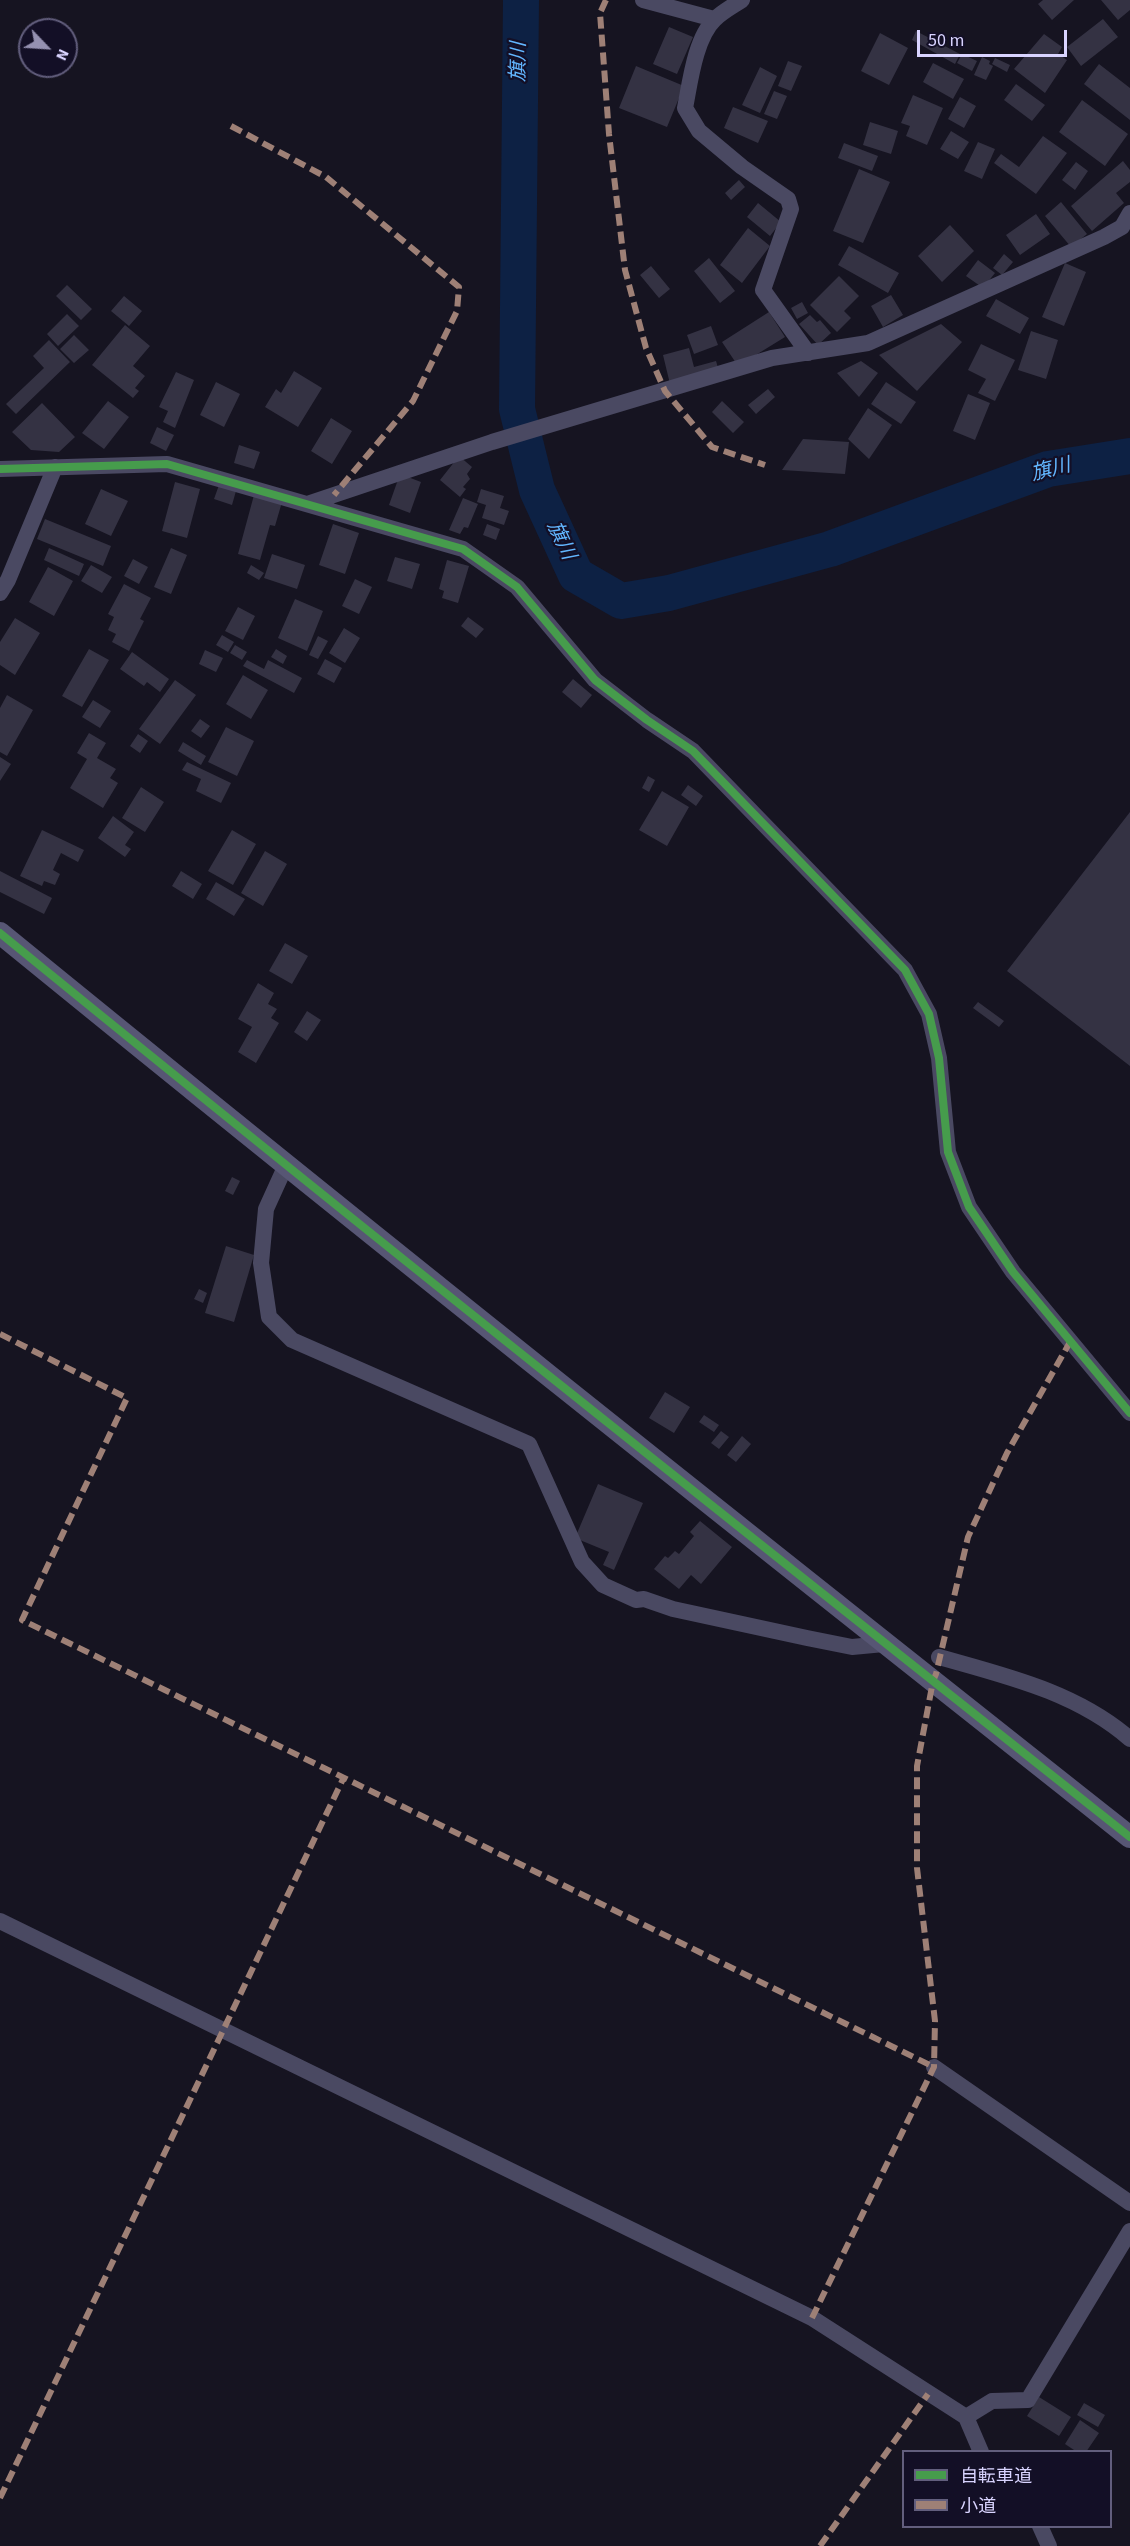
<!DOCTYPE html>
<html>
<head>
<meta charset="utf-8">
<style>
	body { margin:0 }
	#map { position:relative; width:1130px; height:2546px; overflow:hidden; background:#161421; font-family:"Source Sans 3","Noto Sans JP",sans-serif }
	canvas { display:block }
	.legend { position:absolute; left:902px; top:2450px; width:210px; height:78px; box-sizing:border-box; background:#130f26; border:2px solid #625e7d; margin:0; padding:8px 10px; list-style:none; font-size:18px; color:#d9d4ff }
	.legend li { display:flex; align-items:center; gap:12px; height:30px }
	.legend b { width:30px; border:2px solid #625e7d }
	.north { position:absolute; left:18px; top:18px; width:60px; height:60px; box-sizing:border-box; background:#130f26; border:2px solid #625e7d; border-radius:50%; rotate:115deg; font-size:16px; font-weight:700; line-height:24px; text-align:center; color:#d9d4ff }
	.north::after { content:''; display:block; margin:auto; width:21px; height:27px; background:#9591b1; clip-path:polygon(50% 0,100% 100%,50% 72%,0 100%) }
	.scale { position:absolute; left:917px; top:30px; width:150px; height:27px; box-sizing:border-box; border:3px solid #d9d4ff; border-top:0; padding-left:8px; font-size:18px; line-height:21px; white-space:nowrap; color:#d9d4ff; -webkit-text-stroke:4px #130f26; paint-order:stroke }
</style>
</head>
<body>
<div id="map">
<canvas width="1130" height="2546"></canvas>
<ul class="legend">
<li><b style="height:8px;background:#469c4c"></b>自転車道</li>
<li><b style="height:8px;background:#9e8076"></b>小道</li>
</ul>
<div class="north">N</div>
<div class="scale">50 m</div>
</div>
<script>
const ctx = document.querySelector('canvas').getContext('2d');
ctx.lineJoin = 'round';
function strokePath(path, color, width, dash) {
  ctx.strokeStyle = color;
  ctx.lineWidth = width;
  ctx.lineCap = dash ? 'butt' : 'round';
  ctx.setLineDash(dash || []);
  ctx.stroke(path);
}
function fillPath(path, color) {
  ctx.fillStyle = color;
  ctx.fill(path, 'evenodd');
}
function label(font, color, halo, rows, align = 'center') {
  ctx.font = font + ' "Source Sans 3","Noto Sans JP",sans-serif';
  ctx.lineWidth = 4.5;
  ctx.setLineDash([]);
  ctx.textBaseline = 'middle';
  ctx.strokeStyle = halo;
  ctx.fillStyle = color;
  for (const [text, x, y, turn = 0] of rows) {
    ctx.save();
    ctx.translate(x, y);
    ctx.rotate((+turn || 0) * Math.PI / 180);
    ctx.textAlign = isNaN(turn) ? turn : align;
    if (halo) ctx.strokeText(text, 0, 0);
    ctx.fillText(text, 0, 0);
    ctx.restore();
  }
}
strokePath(new Path2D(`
	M521,0l-4,409 20,81 39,85 45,26 48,-8 161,-44 218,-80 82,-13`), '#0d2144', 36);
fillPath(new Path2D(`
	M1043,0h31l-22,20 -14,-16z
	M1101,0h29v10l-12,10z
	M1103,19l15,18 -37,29 -14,-19z
	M669,27l24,10 -16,37 -24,-10z
	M916,31l44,23 -5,10 -43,-24z
	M880,33l28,15 -19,37 -28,-14z
	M1044,34l18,13 -4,7 9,6 -22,33 -31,-24z
	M962,54l15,7 -5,10 -15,-8z
	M982,57l8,4 -1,3 4,2 -7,14 -12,-5z
	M995,58l15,7 -3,7 -15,-8z
	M788,61l14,5 -11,25 -13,-5z
	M933,63l31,16 -11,20 -30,-17z
	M1099,64l31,24v32l-46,-36z
	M636,66l48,20 -17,41 -48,-19z
	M760,67l17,9 -17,37 -18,-8z
	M1016,84l29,21 -13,16 -28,-21z
	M774,91l13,5 -10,23 -13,-5z
	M913,95l30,13 -16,37 -21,-9 4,-10 -9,-3z
	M960,97l16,9 -12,22 -16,-9z
	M1082,100l46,34 -23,32 -46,-34z
	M733,107l35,14 -10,22 -34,-15z
	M870,122l28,9 -7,23 -28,-9z
	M951,131l18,11 -11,17 -18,-10z
	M1043,136l24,17 -31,41 -42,-31 7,-9 18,13z
	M978,142l17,7 -13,30 -18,-8z
	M844,143l34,13 -6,15 -34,-13z
	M1123,161l7,9v12l-14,11 8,10 -32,28 -21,-25z
	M1076,162l12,9 -13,19 -13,-10z
	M859,169l31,13 -27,61 -30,-12z
	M739,180l6,7 -14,13 -6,-7z
	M1061,202l26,32 -16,13 -26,-31z
	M758,203l23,19 -11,14 -23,-19z
	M1036,214l14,20 -30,21 -14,-20z
	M950,225l24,26 -32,31 -24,-26z
	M748,228l22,18 -28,37 -22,-18z
	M849,246l50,27 -11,20 -50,-28z
	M1004,254l9,8 -11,13 -9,-7z
	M709,258l26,33 -15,12 -26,-32z
	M978,260l17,13 -12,15 -17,-12z
	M1065,263l21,9 -22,54 -22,-9z
	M651,266l19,23 -11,9 -19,-23z
	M839,276l20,20 -15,15 7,7 -14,14 -27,-27z
	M67,285l25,24 -11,11 -25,-24z
	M891,295l12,20 -20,12 -12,-21z
	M124,296l18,15 -13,15 -18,-15z
	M996,299l33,19 -9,16 -34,-18z
	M802,302l6,11 -11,6 -6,-11z
	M769,312l16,25 -47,29 -16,-24z
	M67,314l12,12 -21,20 -11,-12z
	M810,315l7,7 3,-2 11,13 -13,12 -19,-21z
	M941,324l21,18 -45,49 -38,-36z
	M125,325l25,21 -17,20 12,10 -10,12 4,3 -6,7 -41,-33z
	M711,326l7,19 -24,9 -7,-19z
	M1031,331l27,9 -12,39 -28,-9z
	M74,335l15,15 -15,13 -14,-14z
	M49,340l21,22 -54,52 -10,-10 38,-36 -11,-12z
	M981,344l34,16 -20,41 -17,-8 8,-14 -18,-9z
	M689,348l5,19 22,-6 3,10 -49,13 -7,-29z
	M861,361l17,12 -19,24 -22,-24z
	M294,371l28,17 -24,39 -33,-20 11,-18 5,4z
	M176,372l18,8 -19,48 -12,-6 5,-11 -9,-4z
	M216,382l24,12 -16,33 -24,-12z
	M886,382l30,20 -15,22 -30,-20z
	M768,389l7,8 -19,17 -8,-9z
	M968,394l22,9 -15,37 -22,-9z
	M108,401l21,16 -25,32 -22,-16z
	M722,401l22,21 -11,11 -21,-21z
	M42,403l33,34 -16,15 -28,-2 -19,-18z
	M868,408l24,17 -23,34 -21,-20z
	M331,418l21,13 -20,33 -21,-13z
	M157,427l17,8 -8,16 -16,-8z
	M803,439l46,3 -4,32 -63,-4z
	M239,445l21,7 -6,17 -20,-6z
	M459,456l13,11 -5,7 3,5 -7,8 3,2 -6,8 -20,-17z
	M400,474l21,8 -11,31 -21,-8z
	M175,482l25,7 -13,49 -25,-7z
	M219,485l17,6 -4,14 -18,-6z
	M101,489l27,12 -17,35 -26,-12z
	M481,489l23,7 -4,12 9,3 -5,14 -22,-7 4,-13 -9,-3z
	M254,495l28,7 -7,24 -5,-1 -10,35 -22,-6z
	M463,498l15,6 -10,24 -4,-1 -4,7 -11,-4z
	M45,519l66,27 -8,20 -66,-27z
	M333,524l26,9 -14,41 -26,-9z
	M487,524l13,5 -4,11 -13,-5z
	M49,548l35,16 -5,12 -35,-16z
	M171,548l16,7 -16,39 -17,-7z
	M272,554l33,11 -8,24 -33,-11z
	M395,557l25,7 -8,25 -25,-8z
	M133,559l15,8 -9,17 -15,-8z
	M447,560l22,6 -11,37 -16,-5 2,-7 -5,-2z
	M91,565l21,12 -10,16 -21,-12z
	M251,565l13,8 -5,7 -12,-7z
	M48,567l25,14 -19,35 -25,-14z
	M355,579l17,8 -13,27 -17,-8z
	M124,584l27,14 -11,21 4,2 -15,30 -17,-9 4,-8 -8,-4 6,-13 -6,-3z
	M295,599l28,12 -16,40 -29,-13z
	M238,607l17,9 -12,24 -18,-9z
	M468,617l16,12 -8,9 -15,-12z
	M15,618l25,15 -25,42 -15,-10v-23z
	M344,628l16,10 -15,25 -16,-10z
	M222,635l12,7 -6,10 -12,-7z
	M318,636l10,5 -10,18 -9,-4z
	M235,645l12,7 -5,8 -12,-7z
	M89,649l20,11 -27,47 -20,-11z
	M276,649l11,7 -4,8 -12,-7z
	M205,650l18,8 -7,14 -17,-8z
	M132,652l37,27 -9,13 -13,-10 -3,4 -24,-17z
	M325,659l17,9 -8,15 -17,-9z
	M247,660l17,9 4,-9 34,18 -8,15 -51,-27z
	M243,675l25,15 -17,29 -25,-15z
	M573,679l19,16 -11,13 -19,-16z
	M175,680l21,15 -36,49 -21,-15z
	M7,695l26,15 -26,46 -7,-4v-44z
	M93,700l18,11 -11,17 -18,-11z
	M200,719l10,7 -9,12 -10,-7z
	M226,727l28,14 -17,35 -29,-14z
	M89,733l17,10 -9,15 19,11 -6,9 8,5 -15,25 -33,-20 17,-29 -10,-6z
	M138,734l10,7 -8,12 -10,-7z
	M183,742l23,14 -5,9 -23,-14z
	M0,757l11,7 -11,17z
	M187,762l44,21 -10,20 -25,-12 5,-12 -19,-9z
	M648,776l7,4 -6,12 -7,-4z
	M688,785l15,11 -7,10 -15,-11z
	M141,787l23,15 -19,30 -23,-14z
	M662,791l27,16 -22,39 -28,-16z
	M1130,812v254l-123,-95z
	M113,816l21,16 -9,13 6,4 -6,8 -27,-19z
	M42,830l42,20 -6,12 -17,-9 -8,17 7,4 -5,11 -11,-4 -2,5 -22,-10z
	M232,830l24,14 -23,41 -25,-14z
	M265,851l22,13 -24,42 -22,-13z
	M0,871l52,27 -8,16 -44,-22z
	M181,871l21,13 -9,15 -21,-13z
	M216,882l29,17 -11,17 -28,-17z
	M285,943l23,13 -16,28 -23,-13z
	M258,983l16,10 -6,11 9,5 -6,9 8,5 -23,40 -18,-11 14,-25 -14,-8z
	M978,1002l26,19 -5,6 -26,-19z
	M307,1011l14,9 -14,21 -13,-9z
	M232,1177l8,4 -7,14 -8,-4z
	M226,1246l28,9 -20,67 -29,-9z
	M199,1289l8,4 -4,10 -9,-4z
	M665,1392l25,15 -16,26 -25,-15z
	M704,1415l15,10 -5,7 -15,-10z
	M721,1431l8,6 -10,12 -8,-6z
	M742,1436l9,8 -15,18 -9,-7z
	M598,1484l45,19 -29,67 -11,-5 6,-13 -34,-14z
	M700,1521l32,26 -31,37 -10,-9 -12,14 -25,-20 11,-13 3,2 7,-7 4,3 15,-18 -4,-4z
	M1039,2397l32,20 -12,19 -32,-20z
	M1084,2403l21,12 -7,12 -21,-12z
	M1080,2420l19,13 -13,19h-9l-12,-8z`), '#343243');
strokePath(new Path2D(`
	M643,0l71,19
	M742,0c-9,6 -20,12 -27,19 -20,19 -25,64 -30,89l14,23 43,36 46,32 3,10 -28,81 45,63
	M0,469l167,-5 296,85 54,38 78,93 52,40 46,31 212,219 24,44 10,44 9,94 21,55 44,65 117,141
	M307,504l185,-62 280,-84 96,-15 236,-106 18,-10 8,-14
	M0,593l8,-13 47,-113
	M286,1165l-20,44 -5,54 8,54 23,23 237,104 53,118 21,23 33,15 8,-1 29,10 134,29 45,9 32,-3
	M939,1657c67,19 137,35 191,82
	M0,1921l812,397 154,99 15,35
	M934,2067l196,136
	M966,2417l26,-16 36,-1 102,-169
	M1040,2526l9,20`), '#4a4962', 16);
strokePath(new Path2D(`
	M0,933c374,305 752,605 1130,904`), '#575674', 22);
strokePath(new Path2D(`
	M606,0l-6,13 9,121 16,136 21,78 19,43 47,56 53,18
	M231,126l95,51 133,110 -2,24 -44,90 -79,94
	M0,1334l127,64 -105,222 912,447
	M812,2318l122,-251 1,-46 -18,-153v-102l16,-85 3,-7 32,-137 39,-84 63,-111
	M0,2498l343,-719
	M820,2546l108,-152`), '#9e8076', 6, [12, 6]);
strokePath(new Path2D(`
	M0,469l167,-5 296,85 54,38 78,93 52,40 46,31 212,219 24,44 10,44 9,94 21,55 44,65 117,141
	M0,933c374,305 752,605 1130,904`), '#469c4c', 8);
label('italic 20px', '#62b6ff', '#130f26', [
	["旗川",520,62,-89],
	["旗川",1051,471,-14],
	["旗川",560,541,65]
]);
</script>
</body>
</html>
